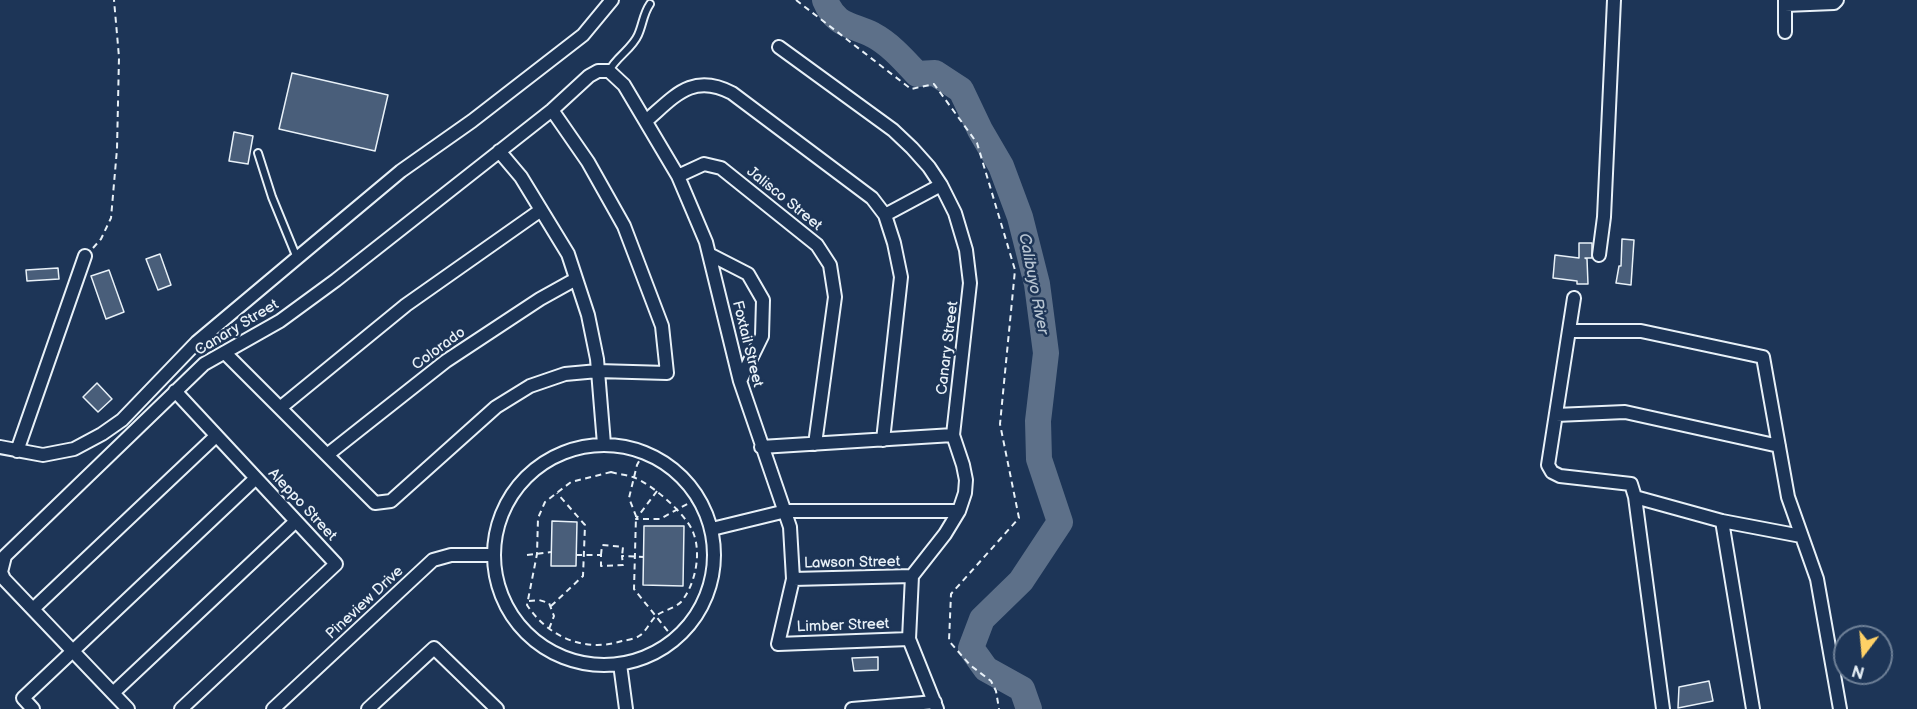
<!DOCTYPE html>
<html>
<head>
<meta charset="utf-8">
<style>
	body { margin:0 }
	#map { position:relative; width:1917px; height:709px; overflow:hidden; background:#1d3557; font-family:"Balsamiq Sans",sans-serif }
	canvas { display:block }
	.north { position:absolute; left:1833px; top:625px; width:60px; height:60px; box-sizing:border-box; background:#1d3557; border:2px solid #6e8097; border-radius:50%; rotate:196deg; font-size:16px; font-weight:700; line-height:24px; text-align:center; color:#e8f1f8 }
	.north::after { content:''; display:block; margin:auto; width:21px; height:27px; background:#ffd166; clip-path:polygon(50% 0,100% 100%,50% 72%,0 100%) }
</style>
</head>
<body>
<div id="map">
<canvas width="1917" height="709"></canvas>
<div class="north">N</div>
</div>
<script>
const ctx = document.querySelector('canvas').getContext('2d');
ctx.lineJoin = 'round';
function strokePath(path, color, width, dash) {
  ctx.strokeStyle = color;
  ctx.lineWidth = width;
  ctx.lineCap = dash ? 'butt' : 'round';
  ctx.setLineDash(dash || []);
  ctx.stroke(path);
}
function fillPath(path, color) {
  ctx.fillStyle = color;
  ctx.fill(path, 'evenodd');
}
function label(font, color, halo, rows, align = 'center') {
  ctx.font = font + ' "Balsamiq Sans",sans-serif';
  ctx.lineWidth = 5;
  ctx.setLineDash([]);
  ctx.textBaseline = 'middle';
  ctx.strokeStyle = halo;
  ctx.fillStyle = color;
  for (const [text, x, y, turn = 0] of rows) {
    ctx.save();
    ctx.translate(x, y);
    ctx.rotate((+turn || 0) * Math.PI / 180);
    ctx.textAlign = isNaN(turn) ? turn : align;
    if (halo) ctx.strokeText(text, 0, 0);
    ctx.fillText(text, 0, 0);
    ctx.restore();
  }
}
strokePath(new Path2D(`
	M825,0c11,27 26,24 48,35 17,9 31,25 44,39l18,-1 26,17 19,40 21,36 19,51 17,67 9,69 -8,68 1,38 21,63 -39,59 -39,38 -11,29 15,21 36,20 7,20`), '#5d7089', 26);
const building = new Path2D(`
	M292,73l96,22 -13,56 -96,-22z
	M234,132l19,4 -5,28 -19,-3z
	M1622,239l12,1 -3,45 -15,-2 3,-17h2z
	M1579,243h13v15h-7l2,1 1,25h-11v-3l-24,-3 2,-23 24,3z
	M160,254l11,31 -13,5 -12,-31z
	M58,268l1,11 -32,2 -1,-11z
	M109,270l15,42 -18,7 -15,-43z
	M97,383l15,16 -14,13 -15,-15z
	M552,521l25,1 -1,44h-25z
	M644,526h40l-1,60 -40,-1z
	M878,657v13l-24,1 -2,-13z
	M1709,681l4,20 -35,7 1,-21z`);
fillPath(building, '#495e7a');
strokePath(building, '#e8f1f8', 1.5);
const lane = new Path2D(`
	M609,71c7,-14 23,-22 29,-36 5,-11 5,-21 12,-31
	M258,153l14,44 25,61`);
const street = new Path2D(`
	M1785,0v32
	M1785,5l49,-2 3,-3
	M779,47l114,83 19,18 17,19 12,18 14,28 11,37 4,33 -17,152 10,30 3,15 -1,13 -6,18 -14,23 -33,42 -3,63 28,70
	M646,121c28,-24 46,-49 86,-28l140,105 13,17 9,28 7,34 -18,163
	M499,151l22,26 47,77 20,61 9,44 7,85
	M678,176l26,-12 17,4 96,77 13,20 5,32 -20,147
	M885,215l56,-30
	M709,254l39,20 15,26 -1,36 -22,45
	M1599,255l5,-38 10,-217
	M1574,298l-26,167 4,7 8,4 71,8 4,13 28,212
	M1569,331h72l122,26 25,140 29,82 23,130
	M225,353l150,150 16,-2 105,-94 34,-21 35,-12 33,-3 69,2 -5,-47 -38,-100 -36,-64 -36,-52
	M175,391l161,173 -155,145
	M280,408l126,-103 135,-95
	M1556,415l69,-3 154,34
	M494 555a110 110 0 1 1 220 0a110 110 0 1 1-220 0Z
	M0,447l43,8 31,-6 28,-15 20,-14 75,-78 100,-84 104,-87 71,-50 111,-86 29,-35
	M761,447l192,-12
	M17,451l68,-195
	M327,455l119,-94 94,-62 36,-20
	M1635,497l87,24 79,15
	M1722,521l31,188
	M712,529l74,-18h173
	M793,579l119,-3
	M33,609l183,-173
	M620,664l6,45
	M113,693l183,-172
	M33,709l-10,-11 233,-220
	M128,709l-124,-130 -3,-7 4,-16 199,-192 76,-43 56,-41 216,-170 37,-34 9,-5h11l15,14 54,91 28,66 34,139 50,146 3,52 -15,65 131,-5
	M273,709l160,-149 18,-5h42
	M368,709l66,-61 63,61
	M852,709l83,-7`);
strokePath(lane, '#e8f1f8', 10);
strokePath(street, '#e8f1f8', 16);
strokePath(new Path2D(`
	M796,0l115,89 23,-5 43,59 38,127 -15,154 19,94 -68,76 -2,47 21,24 21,16 5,10 3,18
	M93,248l8,-9 10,-21 6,-69 2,-92 -5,-57
	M644,452l-7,13 -8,33 7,18 -2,73 41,51
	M611,472c7,2 15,3 22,5 19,7 53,37 60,55 9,22 2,53 -12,70 -6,6 -16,8 -24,13 -7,6 -10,16 -18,21 -4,3 -12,4 -17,5 -37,12 -74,-4 -95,-36l10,-51 1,-36 7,-16 26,-20z
	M657,491l-21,28h24l38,-21
	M527,555l24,-3
	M576,555h25v11l22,-1 -1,-9 22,1
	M601,555l1,-10 21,2 -1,9
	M529,601l10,-1 10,3 5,13 -5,13
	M551,606l32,-30 2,-51 -28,-32`), '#e8f1f8', 2, [6, 4.5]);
strokePath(lane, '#1d3557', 6);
strokePath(street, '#1d3557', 12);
label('15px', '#e8f1f8', '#1d3557', [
	["Jalisco Street",784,199,39],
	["Canary Street",237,328,-31],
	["Foxtail Street",747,344,76],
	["Canary Street",948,348,-83],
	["Colorado",439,349,-36],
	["Aleppo Street",302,505,47],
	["Lawson Street",852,563,-1],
	["Pineview Drive",365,603,-43],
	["Limber Street",843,626,-2]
]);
label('italic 16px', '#b7c4d1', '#1d3557', [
	["Calibuyo River",1033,284,79]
]);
</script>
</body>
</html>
